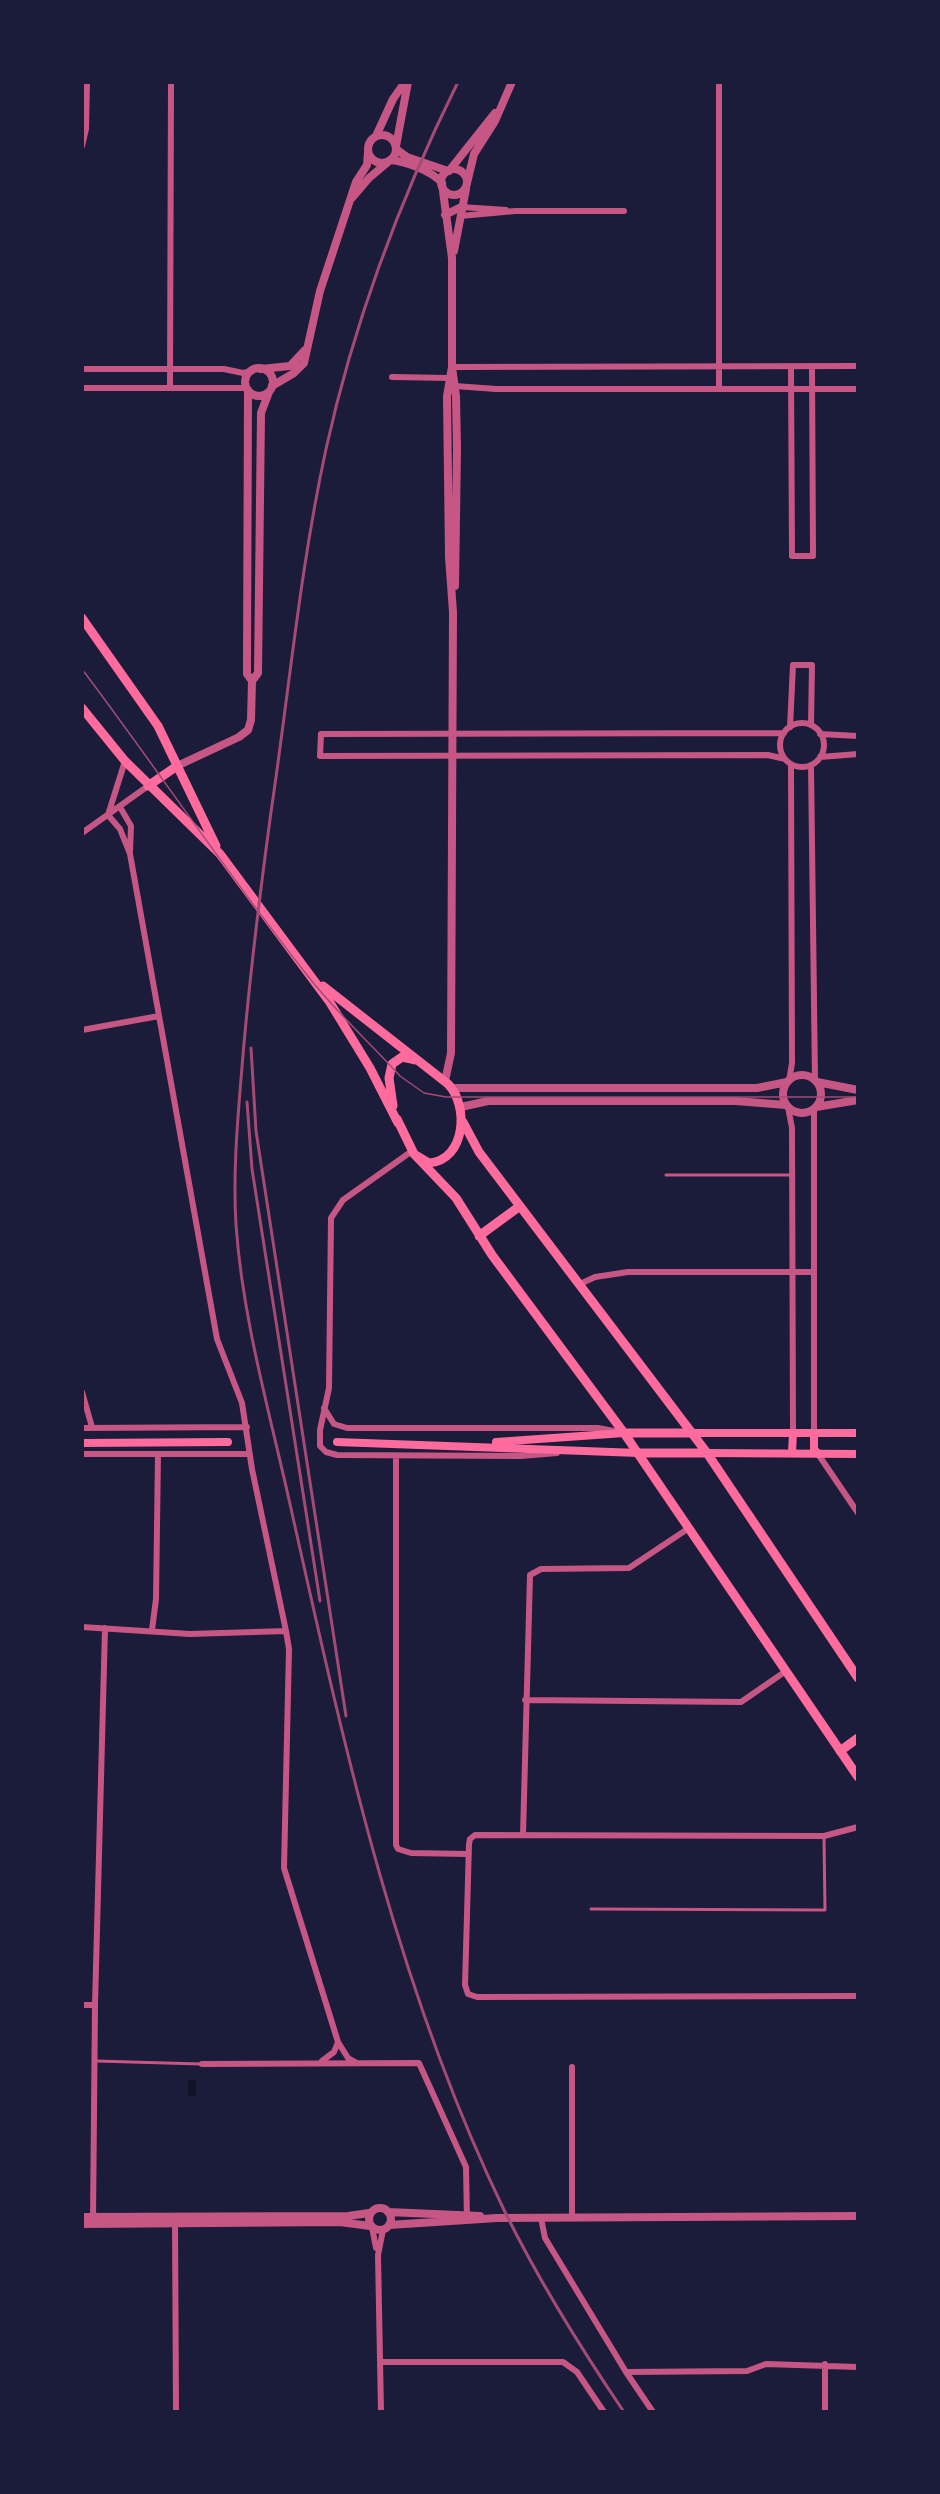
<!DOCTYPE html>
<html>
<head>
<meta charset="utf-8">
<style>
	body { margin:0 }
	#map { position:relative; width:940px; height:2494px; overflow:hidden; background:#1b1b3a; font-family:"Playfair Display",serif }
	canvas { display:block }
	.frame { position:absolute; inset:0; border:84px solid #1b1b3a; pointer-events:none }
</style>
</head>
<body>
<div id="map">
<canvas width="940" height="2494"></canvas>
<div class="frame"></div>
</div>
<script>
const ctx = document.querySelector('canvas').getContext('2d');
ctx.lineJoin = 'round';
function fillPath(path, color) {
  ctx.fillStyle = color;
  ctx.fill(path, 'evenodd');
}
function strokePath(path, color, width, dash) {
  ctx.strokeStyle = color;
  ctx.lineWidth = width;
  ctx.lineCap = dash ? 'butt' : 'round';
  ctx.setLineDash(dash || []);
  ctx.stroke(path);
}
fillPath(new Path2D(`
	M188,2080h8v16h-8z`), '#12122b');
strokePath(new Path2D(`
	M666,1175h126
	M591,1909l234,1 -1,-72
	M96,2061l105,3`), '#c65784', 3);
strokePath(new Path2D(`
	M82,146l4,-17 1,-47
	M461,207l45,3
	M460,216l55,-5h109
	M452,367l406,-1
	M791,367l1,189h21l-1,-189
	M82,369h142l19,4 9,-2
	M392,377l57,1
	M455,386l41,3h362
	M82,388h165
	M170,388l1,-306
	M719,389v-307
	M780 745a22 22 0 1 1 44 0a22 22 0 1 1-44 0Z
	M790,727l3,-62h19l-1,60
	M784,733l-463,1 -1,22 448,-1 17,4
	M820,734l38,2
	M820,757l38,-3
	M811,765l4,315
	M120,807l11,19 -1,26
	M108,815l12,14 10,25 87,485 25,64 10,66 34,162 3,18 -5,219 54,174 10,16 9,5
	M108,815l17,-54
	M82,833l66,-47
	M82,1030l77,-14
	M789,1081l3,-18 -1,-298
	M788,1107l4,21 1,305
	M814,1108v325
	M412,1151l-69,49 -12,18 -2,170 -9,42v16l6,6 11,3 184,1 36,-3
	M580,1284l15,-7 33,-5h186
	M82,1392l10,35
	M324,1408l10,16 13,4h251l21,4
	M82,1428l165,-1
	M82,1454h167
	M818,1454l40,59
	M396,1456v389l2,4 13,4 57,1
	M82,1627l108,7 96,-3
	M152,1630l4,-31 2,-145
	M525,1700l216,2 45,-31
	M858,1827l-34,9 -349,-1 -5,4 -1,5 -4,141 3,9 9,3 381,-1
	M523,1835l7,-260 11,-6 88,-1 60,-40
	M82,2005h13
	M322,2061l12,-9 4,-10
	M202,2064l217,-1 47,104 1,53
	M572,2067v151
	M541,2218l4,20 81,134 27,40
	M93,2220l2,-215 10,-377
	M175,2220l1,192
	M372,2227l4,21
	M381,2362h182l14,10 27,40
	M825,2364v48
	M626,2372l121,-1 19,-7 92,3
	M381,2412l-3,-157 5,-25`), '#c65784', 6);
strokePath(new Path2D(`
	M368 149a14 14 0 1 1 28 0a14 14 0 1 1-28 0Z
	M376,136l17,-37 12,-17
	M396,146l12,-64
	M396,149l11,8 41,14
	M390,160c15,1 42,11 52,23
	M441 182a13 13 0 1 1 26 0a13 13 0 1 1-26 0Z
	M449,171l46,-58
	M467,183l7,-29 21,-33 17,-39
	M442,184l10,74v109l4,29 1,53 -2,137
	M352,198l17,-20 19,-16
	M445,215l16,-8
	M454,251l12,-62
	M245 382a14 14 0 1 1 28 0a14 14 0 1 1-28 0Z
	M261,369l29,-3 15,-16
	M272,386l22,-13 10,-10 16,-72 36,-109 11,-17 1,-13
	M248,390l-1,277v7l5,7
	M177,766l62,-29 9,-7 3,-10 1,-39 6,-8 3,-260 8,-21
	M783 1094a19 19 0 1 1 38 0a19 19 0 1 1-38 0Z
	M445,1081l6,-28 2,-441 -4,-55 -2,-161 5,-29
	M817,1082l41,8
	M452,1088h305l30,-6
	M461,1107l27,-6h248l50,4
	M816,1107l42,-7
	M369 2219a11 11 0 1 1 22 0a11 11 0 1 1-22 0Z
	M388,2212l92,4
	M82,2217l266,-1 21,-3
	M82,2224l258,-2 30,4
	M389,2225l108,-7 361,-2`), '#c65784', 8);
strokePath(new Path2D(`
	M692,1433h166
	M814,1433v16l4,5
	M337,1442l302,11
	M496,1442l128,-9
	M82,1443l146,-1
	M707,1453l151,1
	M792,1453l1,-20`), '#ff6b9d', 8);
strokePath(new Path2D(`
	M82,618l76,108 58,120
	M82,708l43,53 95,93 109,147 41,67 28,55
	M148,786l29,-20
	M323,986l125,98c21,21 18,76 -19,79l-15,-9 -17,-35
	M393,1106l-4,-28 3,-14 10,-7 14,3
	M463,1122l16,30 228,301 151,225
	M414,1154l42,44 36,57 132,178 234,344
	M479,1236l41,-30
	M624,1433h68
	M639,1453h68
	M840,1751l18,-13`), '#ff6b9d', 9);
strokePath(new Path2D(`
	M82,669c76,101 146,206 225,306 28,36 62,67 93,101l24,17 22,4h412`), '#a44b75', 1.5);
strokePath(new Path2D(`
	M458,82c-58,117 -104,240 -132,367 -26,120 -37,242 -55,363 -12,88 -23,177 -30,267 -4,48 -8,97 -5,146 7,98 35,192 56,288 53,237 106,479 213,699 34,69 75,135 119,200
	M251,1048l5,83 90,585
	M247,1102l5,67 68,432`), '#a44b75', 3);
</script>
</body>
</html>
